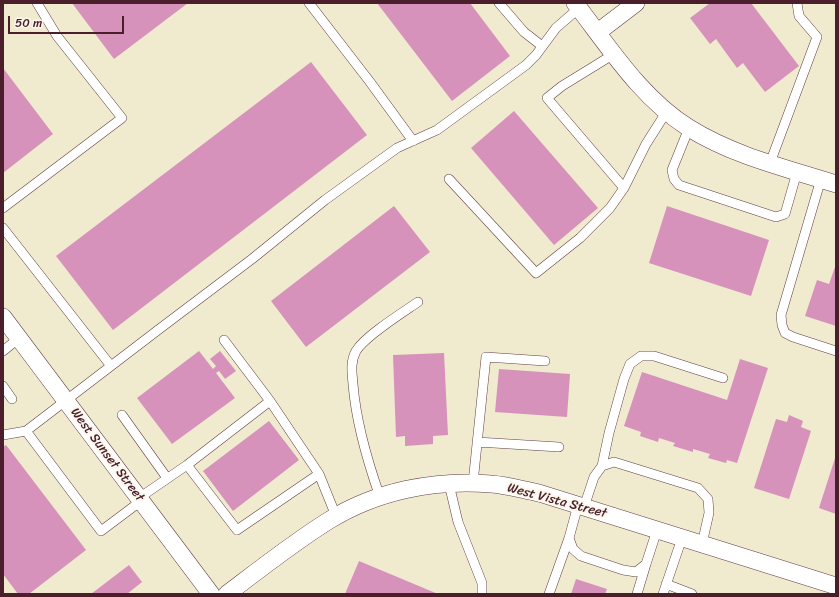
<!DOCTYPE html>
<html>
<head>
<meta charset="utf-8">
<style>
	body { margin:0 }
	#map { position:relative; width:839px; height:597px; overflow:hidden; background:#f0eacf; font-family:Sriracha,sans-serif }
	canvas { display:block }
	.frame { position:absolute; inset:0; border:4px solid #4a1f2b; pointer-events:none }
	.scale { position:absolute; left:8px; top:16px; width:116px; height:18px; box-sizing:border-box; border:2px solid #4a1f2b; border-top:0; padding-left:5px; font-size:12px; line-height:14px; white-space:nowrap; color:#4a1f2b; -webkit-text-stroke:3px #fbf7ec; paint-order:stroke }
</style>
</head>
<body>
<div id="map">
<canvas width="839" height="597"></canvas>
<div class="frame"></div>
<div class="scale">50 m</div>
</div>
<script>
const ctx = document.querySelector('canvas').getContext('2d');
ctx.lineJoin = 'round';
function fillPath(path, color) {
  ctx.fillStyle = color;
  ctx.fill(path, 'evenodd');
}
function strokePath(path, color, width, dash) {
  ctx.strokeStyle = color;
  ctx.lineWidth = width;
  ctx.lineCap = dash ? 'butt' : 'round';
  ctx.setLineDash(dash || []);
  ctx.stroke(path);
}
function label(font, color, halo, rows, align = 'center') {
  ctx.font = font + ' Sriracha,sans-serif';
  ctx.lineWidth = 4;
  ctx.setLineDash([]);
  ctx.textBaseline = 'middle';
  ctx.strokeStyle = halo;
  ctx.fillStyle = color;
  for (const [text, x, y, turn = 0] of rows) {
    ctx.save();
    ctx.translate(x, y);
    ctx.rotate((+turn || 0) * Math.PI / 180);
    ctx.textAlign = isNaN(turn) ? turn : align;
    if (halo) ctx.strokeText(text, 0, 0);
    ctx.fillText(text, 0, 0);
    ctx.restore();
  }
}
fillPath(new Path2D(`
	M72,3h116l-74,56z
	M377,3h93l40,53 -58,45z
	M710,3h41l48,63 -34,26 -22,-29 -6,5 -21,-29 -6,5 -20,-26z
	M311,62l56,73 -254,195 -57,-74z
	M3,68l50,66 -50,39z
	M514,111l84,97 -44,37 -83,-97z
	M394,206l36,46 -124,95 -35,-46z
	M667,206l102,34 -18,56 -102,-33z
	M836,264v62l-31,-10 12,-36 12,4z
	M199,351l14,18 3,-3 -6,-7 10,-8 16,20 -11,8 -6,-8 -3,2 19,25 -63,46 -35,-46z
	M444,353l4,82 -15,1v8l-28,2v-10l-9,1 -3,-82z
	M740,359l28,9 -31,95 -10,-3 -1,3 -18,-5 2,-4 -17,-5v3l-20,-6 2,-3 -16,-5 -1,4 -18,-6 1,-4 -17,-6 18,-54 85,28z
	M499,369l71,5 -3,43 -72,-5z
	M789,415l14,6 -2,6 10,4 -22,68 -35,-11 22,-69 11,3z
	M269,421l30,39 -66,51 -30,-40z
	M6,445l80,105 -57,44h-11l-15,-20v-127z
	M836,455v59l-17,-6z
	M359,561l79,33h-93z
	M129,565l13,17 -15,12h-36z
	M576,579l31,10 -2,5h-34z`), '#d692bb');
const service = new Path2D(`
	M309,3l61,79 43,59
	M499,3l25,29 18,14
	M614,54l-52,32 -15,12 77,90
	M689,128l-17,42 2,9 5,6 97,32 9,-3 12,-42
	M770,163l47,-126 -18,-21 -2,-13
	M449,179l87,94 44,-35 30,-30 14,-20 22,-44 21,-33
	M821,179l-40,136 1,10 3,8 8,4 43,14
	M3,208l119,-90 -65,-82 -20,-33
	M3,228l108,138
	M224,340l46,61 -83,64 50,65 82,-56 17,42
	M3,351l16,-13
	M3,386l9,13
	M270,401l49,73
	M122,415l45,63
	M3,435l23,-4
	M477,442l82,5
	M602,466l7,-33 15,-54 6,-15 11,-8h13l69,22
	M473,483l13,-126 59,4
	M449,484l9,38 24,61v11
	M380,497c-13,-37 -24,-74 -27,-113 -1,-11 -3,-22 3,-33 9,-15 46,-38 62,-49
	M139,498l48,-33
	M141,501l-40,30 -75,-100 132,-101 94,-71 73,-59 72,-52 40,-18 89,-65 10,-10 20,-27 23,-20
	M578,505l-9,33 4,11 8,7 42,14 13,2 10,-8 11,-34
	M584,507l10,-30 8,-11 12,-4 84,26 10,11 1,14 -7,31
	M666,584l26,10
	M549,594l20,-56
	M637,594l9,-30
	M663,594l19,-56`);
const minor = new Path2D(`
	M575,3c34,44 66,95 114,125 45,28 97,40 147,56
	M598,32l38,-29
	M3,317l208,277
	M227,594c33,-25 66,-51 101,-73 48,-30 107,-42 163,-37 16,1 32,6 48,9l297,93`);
strokePath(service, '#633d44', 10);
strokePath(minor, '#633d44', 18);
strokePath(service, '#fff', 9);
strokePath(minor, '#fff', 17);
label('13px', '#4a1f2b', '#fbf7ec', [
	["West Sunset Street",107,455,53],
	["West Vista Street",557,501,15]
]);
</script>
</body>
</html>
